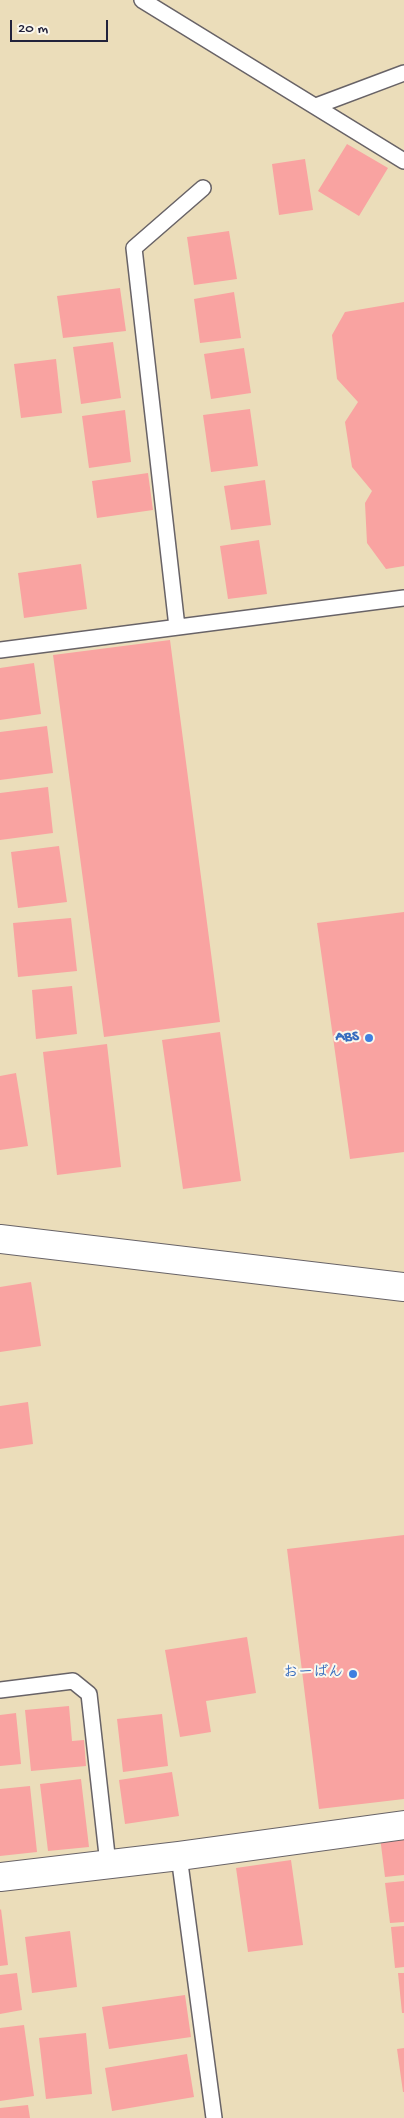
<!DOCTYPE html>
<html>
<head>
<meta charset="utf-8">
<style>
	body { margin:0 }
	#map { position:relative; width:404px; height:2118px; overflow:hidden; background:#ebddba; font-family:"Gochi Hand",sans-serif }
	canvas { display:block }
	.scale { position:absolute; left:10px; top:20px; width:98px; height:22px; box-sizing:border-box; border:2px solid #22223b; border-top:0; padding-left:6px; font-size:15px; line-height:18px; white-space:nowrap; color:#22223b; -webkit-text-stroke:4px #fbf7ec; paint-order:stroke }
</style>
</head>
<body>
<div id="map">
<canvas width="404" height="2118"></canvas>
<div class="scale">20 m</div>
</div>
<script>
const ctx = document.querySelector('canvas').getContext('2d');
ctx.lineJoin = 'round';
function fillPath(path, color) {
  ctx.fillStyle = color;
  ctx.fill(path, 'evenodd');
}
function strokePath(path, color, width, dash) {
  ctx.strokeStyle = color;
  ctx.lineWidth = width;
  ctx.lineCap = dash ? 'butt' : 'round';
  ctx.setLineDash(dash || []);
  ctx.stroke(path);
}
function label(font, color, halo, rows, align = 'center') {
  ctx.font = font + ' "Gochi Hand","Klee One",sans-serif';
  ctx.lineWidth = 4;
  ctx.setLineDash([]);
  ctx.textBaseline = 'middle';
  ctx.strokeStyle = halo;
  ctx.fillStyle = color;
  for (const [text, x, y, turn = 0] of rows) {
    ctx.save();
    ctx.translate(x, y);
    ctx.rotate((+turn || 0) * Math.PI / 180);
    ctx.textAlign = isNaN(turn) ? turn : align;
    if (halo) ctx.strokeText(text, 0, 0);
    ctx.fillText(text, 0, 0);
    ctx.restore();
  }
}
fillPath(new Path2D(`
	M347,144l41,24 -29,48 -41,-25z
	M305,159l8,51 -34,5 -7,-51z
	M229,231l8,48 -43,6 -7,-48z
	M120,288l6,43 -63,7 -6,-42z
	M234,292l7,46 -41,5 -6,-44z
	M404,302v264l-18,3 -19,-26 -2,-40 7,-12 -20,-24 -7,-45 13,-20 -21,-23 -5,-44 13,-23z
	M113,342l8,56 -40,6 -8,-57z
	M244,348l7,45 -40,6 -7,-45z
	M56,359l6,54 -41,5 -7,-54z
	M250,409l8,57 -47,6 -8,-57z
	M125,410l6,52 -42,6 -7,-52z
	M148,473l5,37 -56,8 -5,-37z
	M265,480l6,45 -40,5 -7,-44z
	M259,540l8,54 -39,5 -8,-53z
	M81,564l6,45 -63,9 -6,-45z
	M170,640l50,382 -116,15 -51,-382z
	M34,663l7,51 -41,6v-52z
	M47,726l6,47 -53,7v-48z
	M48,787l5,46 -53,7v-47z
	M59,846l8,56 -49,6 -7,-56z
	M404,912v240l-54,7 -33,-236z
	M71,918l6,53 -59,6 -5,-54z
	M72,986l5,48 -41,5 -4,-49z
	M220,1032l21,149 -58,8 -21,-149z
	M107,1044l14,123 -64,8 -14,-123z
	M16,1073l12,73 -28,4v-74z
	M31,1282l10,64 -41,6v-65z
	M28,1402l5,42 -33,5v-43z
	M404,1535v264l-85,10 -32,-260z
	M247,1637l9,56 -50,8 5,31 -31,5 -15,-87z
	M69,1706l3,35 12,-1 2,26 -55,5 -6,-61z
	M16,1713l5,51 -21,2v-51z
	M162,1714l6,52 -45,6 -6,-53z
	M172,1772l7,44 -54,8 -6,-44z
	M81,1779l8,68 -41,4 -8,-67z
	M30,1786l7,66 -37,4v-67z
	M404,1834v41l-19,2 -5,-40z
	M291,1860l12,85 -55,7 -12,-84z
	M404,1881v41l-14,1 -5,-40z
	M1,1909l7,56 -8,1v-56z
	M404,1926v41l-9,1 -4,-41z
	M70,1931l7,56 -45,6 -7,-56z
	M17,1973l5,37 -22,4v-39z
	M398,1973h6v40h-2z
	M185,1995l6,42 -82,12 -7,-42z
	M24,2025l10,71 -34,5v-73z
	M86,2033l6,61 -46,5 -7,-61z
	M404,2048v44h-1l-6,-43z
	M187,2054l7,43 -82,14 -7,-43z
	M28,2105l2,13h-30v-10z`), '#f9a3a1');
const lane = new Path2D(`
	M142,0l262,161
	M316,106l88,-33
	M177,627l-43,-379 69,-60
	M0,650l404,-52
	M0,1690l73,-9 16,13 19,170
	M179,1856l35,262`);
const street = new Path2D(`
	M0,1877l179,-21 225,-31`);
const secondary = new Path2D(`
	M0,1239l404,48`);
strokePath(lane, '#686367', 18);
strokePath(street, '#686367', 30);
strokePath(secondary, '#686367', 30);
strokePath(lane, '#fff', 15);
strokePath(street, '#fff', 28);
strokePath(secondary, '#fff', 28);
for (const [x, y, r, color] of [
	[369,1038,5,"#3f7fe0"],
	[353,1674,5,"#3f7fe0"]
]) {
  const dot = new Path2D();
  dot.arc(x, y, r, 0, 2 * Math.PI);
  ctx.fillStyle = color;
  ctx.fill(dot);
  strokePath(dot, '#fbf7ec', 2);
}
label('bold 15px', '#366cbe', '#fbf7ec', [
	["ABS",359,1038],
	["おーばん",343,1674]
], 'right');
</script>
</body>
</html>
